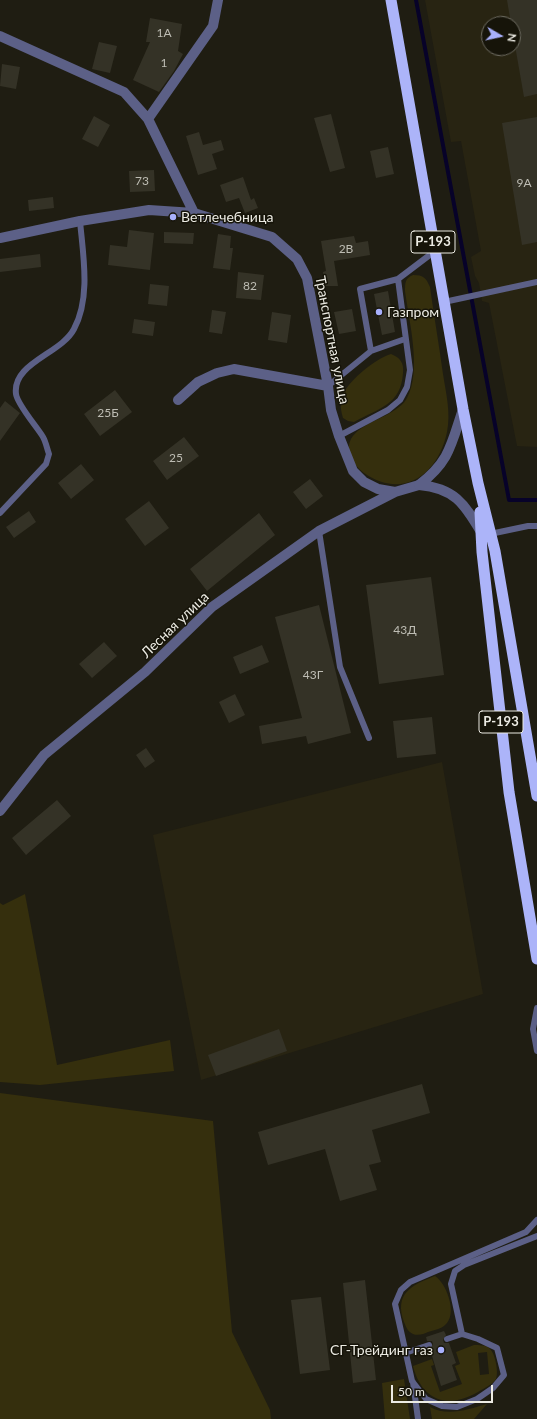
<!DOCTYPE html>
<html>
<head>
<meta charset="utf-8">
<style>
	body { margin:0 }
	#map { position:relative; width:537px; height:1419px; overflow:hidden; background:#1f1d12; font-family:Lato,sans-serif }
	canvas { display:block }
	.north { position:absolute; left:481px; top:16px; width:40px; height:40px; box-sizing:border-box; background:#161409; border:1px solid #6c6a60; border-radius:50%; rotate:99deg; font-size:11px; font-weight:700; line-height:16px; text-align:center; color:#ecebe3 }
	.north::after { content:''; display:block; margin:auto; width:14px; height:18px; background:#a8b0fc; clip-path:polygon(50% 0,100% 100%,50% 72%,0 100%) }
	.scale { position:absolute; left:391px; top:1385px; width:102px; height:18px; box-sizing:border-box; border:2px solid #ecebe3; border-top:0; padding-left:5px; font-size:12px; line-height:14px; white-space:nowrap; color:#ecebe3; -webkit-text-stroke:3px #161409; paint-order:stroke }
</style>
</head>
<body>
<div id="map">
<canvas width="537" height="1419"></canvas>
<div class="north">N</div>
<div class="scale">50 m</div>
</div>
<script>
const ctx = document.querySelector('canvas').getContext('2d');
ctx.lineJoin = 'round';
function fillPath(path, color) {
  ctx.fillStyle = color;
  ctx.fill(path, 'evenodd');
}
function strokePath(path, color, width, dash) {
  ctx.strokeStyle = color;
  ctx.lineWidth = width;
  ctx.lineCap = dash ? 'butt' : 'round';
  ctx.setLineDash(dash || []);
  ctx.stroke(path);
}
function label(font, color, halo, rows, align = 'center') {
  ctx.font = font + ' Lato,sans-serif';
  ctx.lineWidth = 3;
  ctx.setLineDash([]);
  ctx.textBaseline = 'middle';
  ctx.strokeStyle = halo;
  ctx.fillStyle = color;
  for (const [text, x, y, turn = 0] of rows) {
    ctx.save();
    ctx.translate(x, y);
    ctx.rotate((+turn || 0) * Math.PI / 180);
    ctx.textAlign = isNaN(turn) ? turn : align;
    if (halo) ctx.strokeText(text, 0, 0);
    ctx.fillText(text, 0, 0);
    ctx.restore();
  }
}
fillPath(new Path2D(`
	M425,0h112v447l-20,-1 -28,-143 -7,-2 -3,-18 -4,-7 -4,-19 10,-6 -20,-110 -10,1zM489,24h24v24h-24z
	M442,762l41,232 -282,86 -48,-245z`), '#282412');
fillPath(new Path2D(`
	M413,275c11,0 13,3 17,12 4,29 9,58 13,87 3,19 8,39 4,58 -9,43 -44,68 -83,41 -7,-5 -14,-14 -15,-23 -2,-28 46,-30 58,-52 15,-28 2,-76 -2,-107 0,-8 0,-13 8,-16z
	M391,354c9,4 13,8 12,19 -2,32 -24,35 -49,49l-6,-1 -5,-3c-2,-6 -3,-13 -2,-19 4,-16 35,-41 50,-45z
	M25,894l32,171 113,-25 4,31 -134,14 -40,-3v-179l3,2z
	M0,1093l213,28 19,211 38,78 1,9h-271z
	M435,1276c11,7 22,35 12,47 -5,6 -12,7 -19,9 -4,2 -10,4 -15,2 -5,-2 -7,-7 -9,-12 -10,-28 7,-37 31,-46z
	M474,1345c5,0 12,0 15,3 6,4 10,24 7,31 -4,6 -12,9 -18,13 -29,17 -56,10 -65,-26l19,-7 2,6 -3,1 9,26 22,-8 -7,-18 5,-2 -4,-12zM487,1352l2,22 -9,1 -2,-22z
	M404,1379l6,40h-25l-3,-36z
	M487,1404l-13,15h-42l-2,-12c18,10 39,2 57,-3z`), '#352f0d');
strokePath(new Path2D(`
	M416,0l93,500h28`), '#070229', 4);
fillPath(new Path2D(`
	M507,0h30v94l-13,3 -11,-63v-10h-2z
	M150,18l32,6 -4,27 5,3 -9,17 -15,21 -26,-12 17,-38h-4z
	M99,42l18,4 -7,27 -18,-4z
	M2,64l18,3 -4,22 -16,-3z
	M331,114l14,54 -15,4 -16,-54z
	M94,116l16,9 -12,22 -16,-8z
	M537,117v125l-15,3 -20,-122z
	M199,132l4,13 18,-5 3,10 -12,4 5,15 -19,6 -12,-39z
	M388,147l6,27 -18,4 -6,-27z
	M154,170l1,21 -25,1 -1,-21z
	M243,177l8,23 3,-2 4,10 -13,5 -6,-15 -13,4 -6,-17z
	M53,197l1,11 -25,3 -1,-11z
	M129,230l25,3 -4,37 -42,-5 2,-20 17,2z
	M164,232l30,1 -1,11 -29,-1z
	M218,234l13,2 -1,12h3l-3,22 -17,-2z
	M354,236l2,7 12,-2 2,14 -36,6 4,25h-13l-2,-14 3,-1 -5,-30z
	M40,254l1,13 -41,5v-13z
	M238,272l26,3 -3,25 -25,-2z
	M150,284l19,2 -2,20 -19,-2z
	M388,291l7,41 -13,3 -8,-41z
	M352,309l4,22 -17,3 -5,-22z
	M212,310l14,2 -4,22 -13,-2z
	M272,312l19,3 -4,28 -19,-3z
	M134,319l21,3 -2,14 -21,-3z
	M115,390l17,22 -32,24 -16,-22z
	M5,401l15,12 -20,28v-33z
	M184,437l15,19 -32,24 -14,-19z
	M81,464l13,16 -23,19 -13,-16z
	M310,479l13,17 -17,13 -13,-17z
	M149,501l20,27 -24,18 -20,-27z
	M29,511l7,11 -22,16 -8,-11z
	M259,513l16,22 -68,56 -17,-22z
	M431,577l13,98 -65,9 -13,-99z
	M319,605l32,128 -43,11 -2,-8 -44,8 -3,-18 43,-8 -27,-101z
	M104,642l13,14 -25,22 -13,-14z
	M262,645l7,17 -29,12 -7,-17z
	M235,694l10,21 -16,8 -10,-21z
	M432,717l4,37 -39,4 -4,-37z
	M146,748l9,13 -10,7 -9,-13z
	M57,800l14,16 -45,39 -14,-17z
	M279,1029l8,22 -71,25 -8,-21z
	M422,1084l8,29 -58,17 9,32 -12,3 8,25 -37,11 -15,-52 -57,16 -10,-33z
	M365,1280l11,100 -23,3 -10,-100z
	M321,1297l9,73 -30,4 -9,-74z
	M444,1331l2,4 -3,5 1,3h5l7,20 -4,2 5,15 -16,6 -11,-37 3,-5 -1,-3h-5l-1,-4z`), '#343226');
strokePath(new Path2D(`
	M444,302l93,-20
	M371,351l34,-12
	M328,386l43,-35 -11,-62 38,-10 37,-28
	M339,436l49,-26 12,-10 7,-13 3,-17 -12,-91
	M0,513l46,-49 3,-10c-2,-5 -3,-12 -6,-17 -6,-10 -26,-33 -27,-43 -4,-31 45,-40 58,-65 17,-32 9,-74 6,-108
	M319,531l21,136 29,71
	M490,534l38,-8h9
	M537,1008l-4,21 4,22
	M537,1220l-11,12 -116,50 -9,8 -6,14 17,77 14,18 16,7 15,1 20,-8 16,-11 11,-13 -7,-27 -19,-9 -16,-5 -11,-50 4,-13 9,-6 73,-29
	M447,1339l15,-5
	M405,1353l24,-8
	M413,1382l5,37`), '#5c6087', 6);
strokePath(new Path2D(`
	M0,36l124,56 24,27 46,94
	M148,119l65,-93 5,-26
	M0,238l80,-17 69,-11 45,3 78,24 25,22 10,19 21,108 3,24 8,26 14,35 11,11 14,7 17,3 24,-7
	M178,400l20,-18 19,-9 17,-4 94,17
	M0,811l44,-56 101,-83 67,-65 107,-76 76,-39`), '#5c6087', 10);
strokePath(new Path2D(`
	M419,485c31,-24 32,-40 44,-76
	M419,485c35,3 45,18 62,47`), '#5c6087', 10);
strokePath(new Path2D(`
	M391,0l72,409 15,74 17,68 42,245
	M480,512l2,40 27,240 28,167`), '#acb4f9', 11);
for (const [x, y, r, color] of [
	[173,217,4,"#a8b0fc"],
	[379,312,4,"#a8b0fc"],
	[441,1350,4,"#a8b0fc"]
]) {
  const dot = new Path2D();
  dot.arc(x, y, r, 0, 2 * Math.PI);
  ctx.fillStyle = color;
  ctx.fill(dot);
  strokePath(dot, '#161409', 1.5);
}
label('12px', '#bebdb4', null, [
	["1А",164,33],
	["1",164,63],
	["73",142,181],
	["9А",524,183],
	["2В",346,249],
	["82",250,286],
	["25Б",108,413],
	["25",176,458],
	["43Д",405,630],
	["43Г",313,675]
]);
for (const [x, y, w] of [
	[433,242,44],
	[501,722,44]
]) {
  const box = new Path2D();
  box.roundRect(x - w / 2, y - 11, w, 22, 3);
  ctx.fillStyle = '#161409';
  ctx.fill(box);
  strokePath(box, '#ecebe3', 1);
}
label('bold 13px', '#ecebe3', null, [
	["Р-193",433,242],
	["Р-193",501,722]
]);
label('14px', '#ecebe3', '#161409', [
	["Ветлечебница",181,217],
	["Газпром",387,312],
	["СГ-Трейдинг газ",433,1350,"right"]
], 'left');
label('14px', '#ecebe3', '#161409', [
	["Транспортная улица",332,340,79],
	["Лесная улица",175,625,-44]
]);
</script>
</body>
</html>
